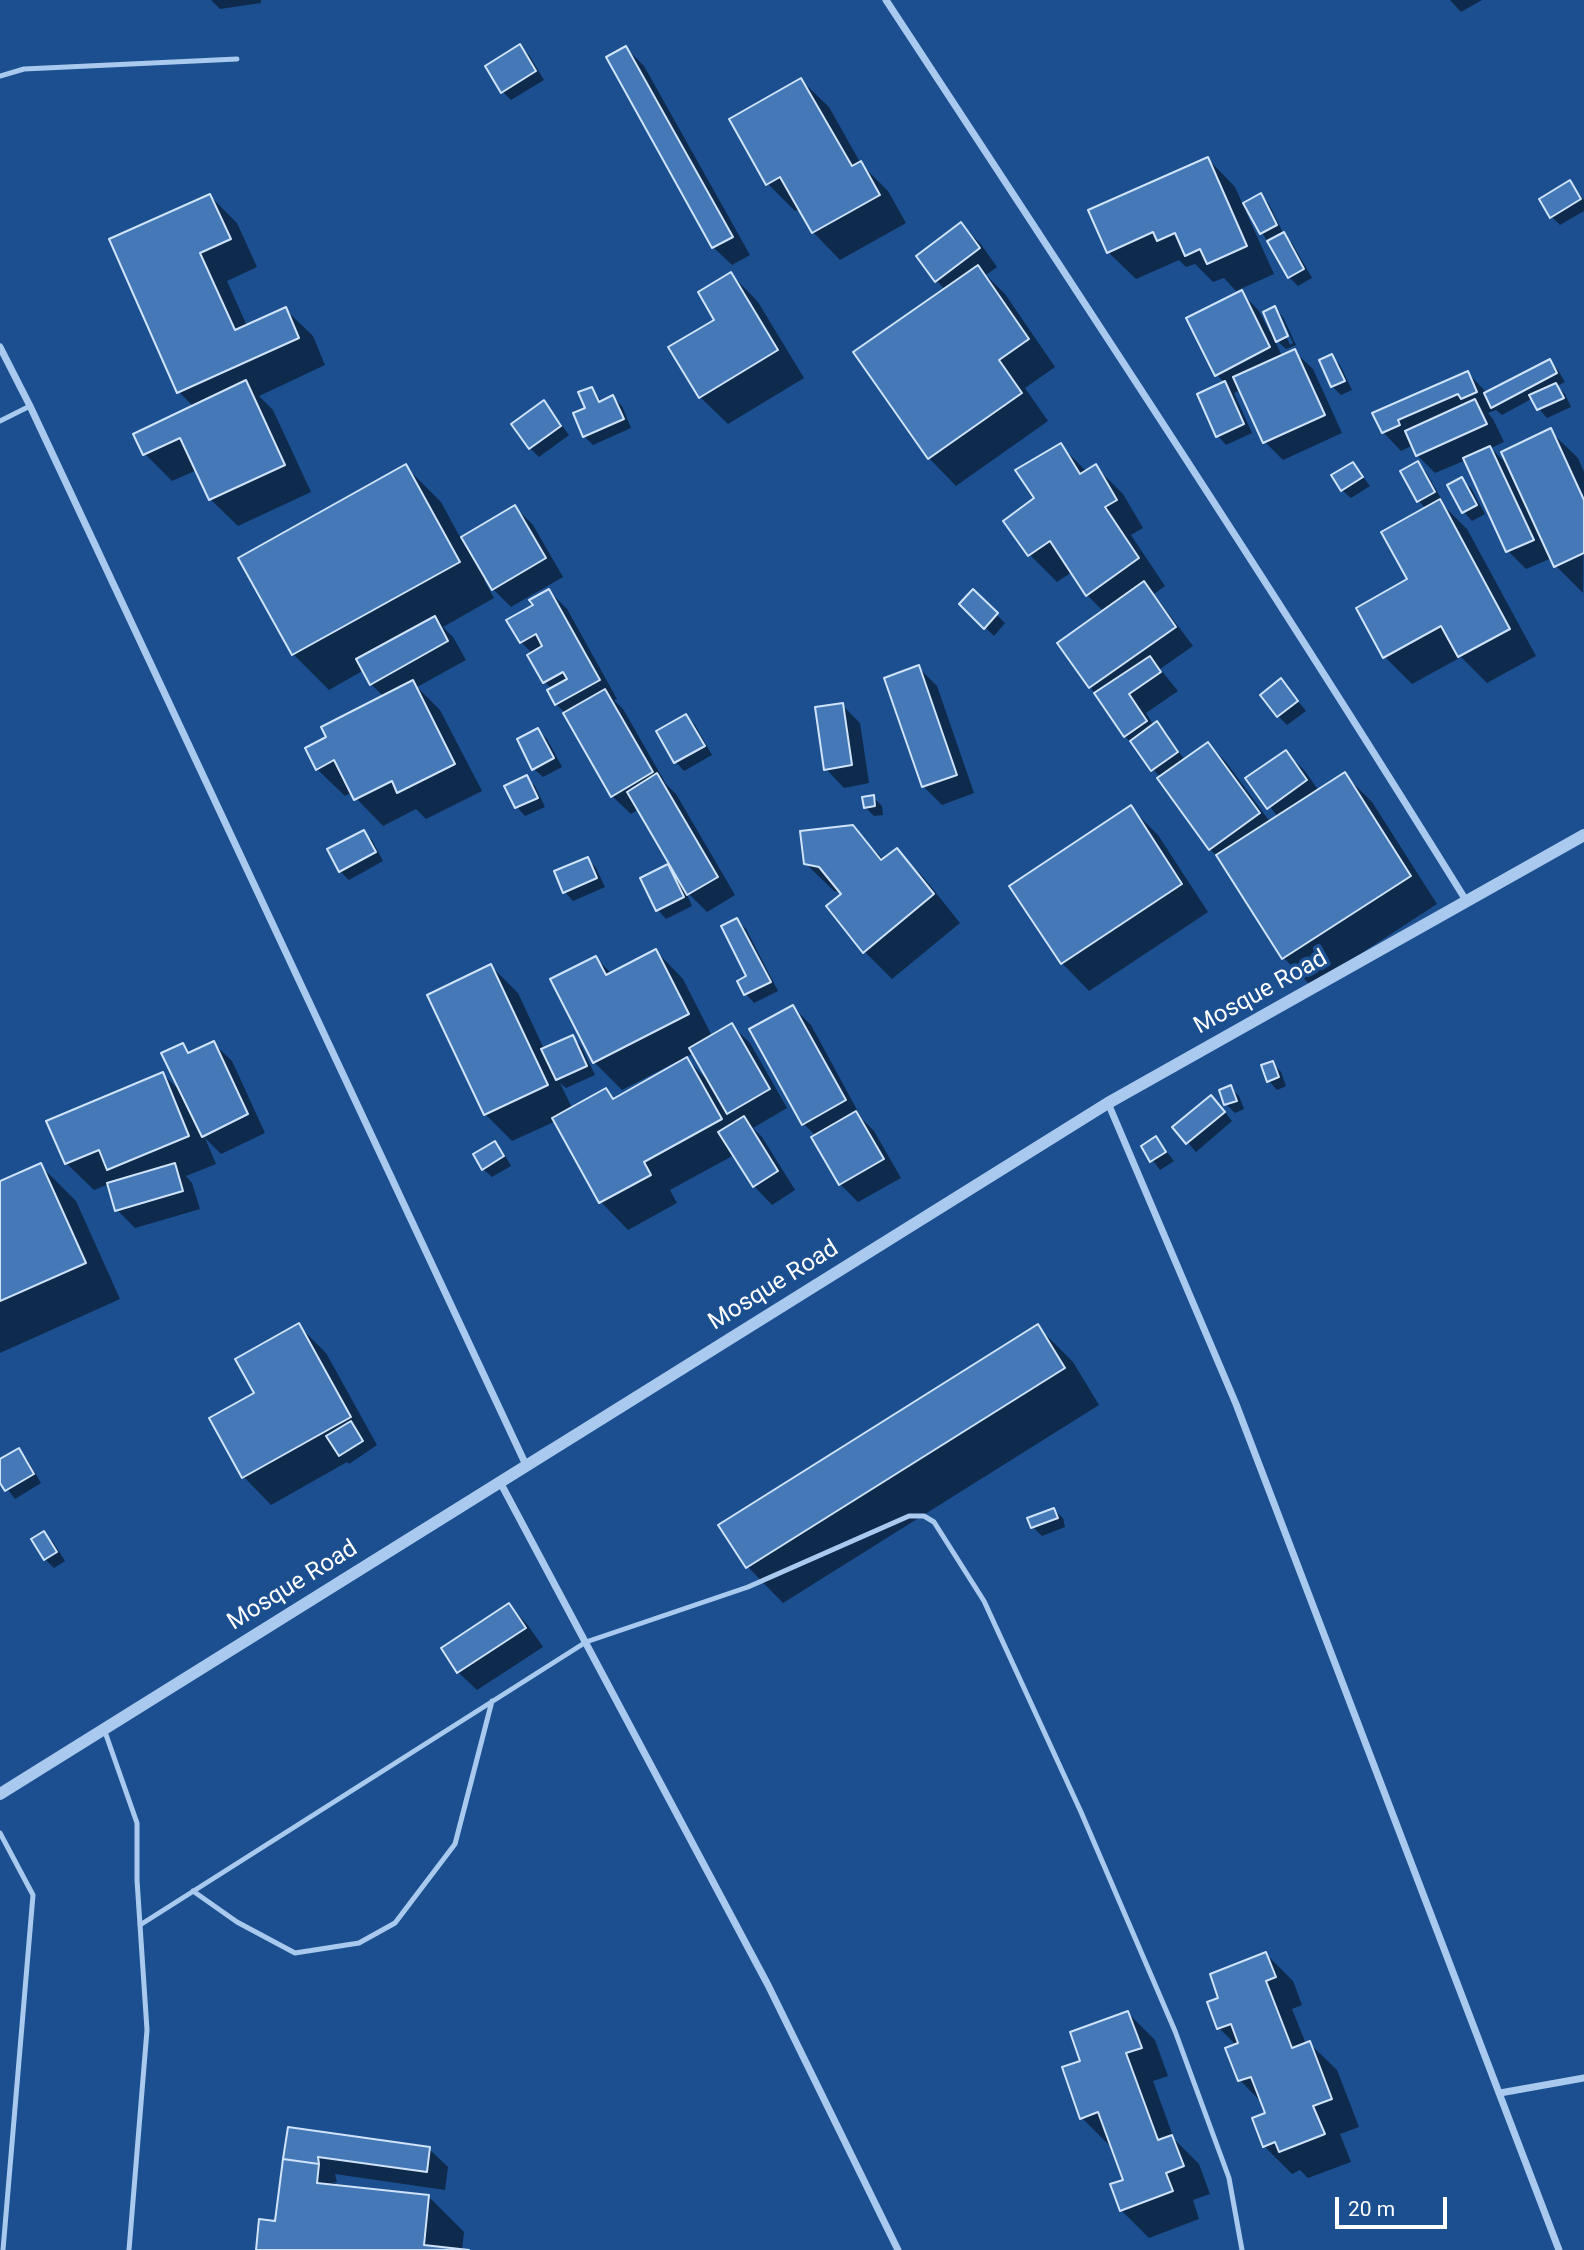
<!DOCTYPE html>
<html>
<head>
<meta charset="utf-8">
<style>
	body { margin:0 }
	#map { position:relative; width:1584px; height:2250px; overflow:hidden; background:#1b4f8f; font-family:Roboto,sans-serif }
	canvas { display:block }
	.scale { position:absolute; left:1335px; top:2197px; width:112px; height:32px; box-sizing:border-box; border:4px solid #fff; border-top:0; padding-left:9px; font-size:21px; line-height:24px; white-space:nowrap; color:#fff; -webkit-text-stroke:5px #1b4f8f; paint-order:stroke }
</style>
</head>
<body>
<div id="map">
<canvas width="1584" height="2250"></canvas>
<div class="scale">20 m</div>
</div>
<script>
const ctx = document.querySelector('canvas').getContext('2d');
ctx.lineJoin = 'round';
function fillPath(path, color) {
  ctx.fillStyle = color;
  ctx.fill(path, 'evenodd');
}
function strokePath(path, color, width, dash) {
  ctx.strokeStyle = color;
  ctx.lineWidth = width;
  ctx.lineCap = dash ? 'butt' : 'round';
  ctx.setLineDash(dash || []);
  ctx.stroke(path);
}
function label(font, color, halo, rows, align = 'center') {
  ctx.font = font + ' Roboto,sans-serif';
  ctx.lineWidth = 7;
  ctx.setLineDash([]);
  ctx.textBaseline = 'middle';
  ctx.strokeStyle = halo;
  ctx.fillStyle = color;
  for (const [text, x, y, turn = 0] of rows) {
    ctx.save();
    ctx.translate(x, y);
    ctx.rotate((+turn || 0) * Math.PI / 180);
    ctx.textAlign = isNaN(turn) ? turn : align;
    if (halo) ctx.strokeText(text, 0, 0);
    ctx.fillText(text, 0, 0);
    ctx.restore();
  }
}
fillPath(new Path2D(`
	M211,0h50v3l-41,6z
	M1450,0h32l-21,12z
	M520,46l9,9 15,25 -33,20 -8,-8z
	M626,48l18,18 106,189 -18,10 -19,-18z
	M801,80l28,27 32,57 27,27 18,32 -66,37 -27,-28 -13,-23 -5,2 -27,-27z
	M1208,159l27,28 8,18 18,-10 8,9 15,31 8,8 20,35 -14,8 -9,-9 -40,-66 -3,1 28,62 -38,17 -12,-13 -11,4 -18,-18 -9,3 -7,-7 -43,19 -28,-27z
	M1570,182l14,18v11l-24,14 -8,-8z
	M210,196l27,27 20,44 -30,14 20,45 38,-17 28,27 12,29 -66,31 14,14 38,82 -73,34 -28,-27 -13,-29 -25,11 -27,-27 49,-47 -15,-15 -68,-152z
	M961,225l19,18 17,24 -11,8 19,19 50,73 -30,21 23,33 -92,65 -27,-28 -73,-106 89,-62 -8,-9z
	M731,274l27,28 46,76 -76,46 -28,-27 16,-77z
	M1241,292l18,19 11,21 3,-1 1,-23 9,9 13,28 -10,4 -13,-12 9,19 12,-5 19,18 29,64 -59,27 -18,-18 -25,-52 -6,3 18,40 -26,12 -8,-9 7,-53 -9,-9zM1277,316h4l12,27 -3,2z
	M1332,356l8,9 12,25 -11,5 -9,-9z
	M1549,361l9,9 7,12 -8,4 8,8 6,13 -24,11 -8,-9 -6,-11 -31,17 -6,-5 -8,3 5,6 11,23 -13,6 18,18 41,-35 28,27 6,14 -1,121 -27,-27 -4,-8 -26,11 -18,-18 -42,-91 -31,13 -18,-18 -4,-10 -12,6 -18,-19 -9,-19 94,-40 19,20z
	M592,389l10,13 11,-5 9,9 9,22 -38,17 -9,-9z
	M544,402l25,33 -30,22 -9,-9z
	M1060,445l27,27 8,-6 28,28 20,34 -12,7 34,51 -11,8 39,52 -33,23 18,22 -32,22 8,13 3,-2 9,8 19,29 23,-17 18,18 44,60 8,-5 -30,-38 37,-27 19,18 15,21 26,-16 27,27 65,102 -126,82 -27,-28 -62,-97 -12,-12 -49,-71 -36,-42 -65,-92 44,-32 -17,-17 -15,-23 -15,10 -28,-28 7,-56z
	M1418,463l8,9 17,30 -2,1 26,26 69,127 -49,27 -26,-26 -49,27 -27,-27 24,-77 17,-71 -7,-8 -17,-29z
	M1353,464l17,22 -19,12 -9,-8z
	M405,466l36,36 20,37 54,-32 18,18 30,52 -52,30 -18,-18 -6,-11 -3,2 10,18 -51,29 10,10 13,23 -49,27 23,23 42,81 -56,28 -10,-10 -33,17 -27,-28 -4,-6 -7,4 -28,-27 11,-31 56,-41 -13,-13 -7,-14 -35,20 -36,-36z
	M1462,480l9,8 14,26 -13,7 -8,-9 -14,-26z
	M549,591l18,18 50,90 -3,1 9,9 43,75 10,10 59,101 -28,17 -22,-22 7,16 -26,13 -8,-9 -16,-31 25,-13 9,8 -37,-65 -8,5 -19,-18 -46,-82 -10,-10 -4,-15 -7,-7 -15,-27 3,-1 -12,-12 14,-36z
	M973,591l32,32 -11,13 -33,-32z
	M918,667l19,19 37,107 -32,12 -18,-18 -38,-108z
	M1281,681l25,30 -19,14 -9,-9z
	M842,705l18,18 9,60 -25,5 -18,-19z
	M686,716l9,9 17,30 -28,16 -8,-9z
	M538,730l9,9 15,28 -19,10 -9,-8z
	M526,777l9,9 10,21 -20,9 -8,-9 -11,-20z
	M873,797l9,9 1,9 -9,1 -9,-9z
	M1130,807l28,28 50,77 -119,79 -27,-28z
	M852,827l32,33 13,-10 27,28 36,45 -68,56 -28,-28 -23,-58 -7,-2 -28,-27z
	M363,832l9,8 11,21 -34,19 -9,-9z
	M588,859l8,9 9,19 -32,14 -8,-9z
	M737,920l9,9 32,62 -24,12 -8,-9 3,-18z
	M656,951l27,28 29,57 19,-11 19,18 37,65 -34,20 9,9 33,53 -23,15 -18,-19 -20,-31 -64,35 7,13 -49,27 -27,-28 -45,-81 -44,20 -27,-27 6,-148 27,27 26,56 29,-12 8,9 14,29 -29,13 -6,-5 12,25 34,-18 9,10 64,-36 -1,-3 -56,29 -28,-28 2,-104 16,16zM694,1053l15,29 -24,-25z
	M793,1007l18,18 51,94 12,12 27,47 -43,24 -18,-18 -24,-48 -13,-13z
	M213,1043l19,18 33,72 -44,21 -16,-16 11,26 -30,12 6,7 8,26 -65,19 -18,-18 -8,-26 -15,6 -28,-27 97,-89 20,20v-49l8,8z
	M1272,1063l9,9 5,14 -9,4 -8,-9z
	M1230,1087l9,9 5,13 -9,4 -9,-9z
	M1220,1106l12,15 -36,31 -21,-25z
	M1156,1138l18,23 -14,9 -17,-23z
	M495,1143l8,9 8,14 -19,11 -9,-8z
	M40,1165l36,36 44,98 -120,54v-170z
	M299,1326l27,27 51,92 -28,19 -2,-2 -76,43 -27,-28 -32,-58 45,-25z
	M1037,1326l36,36 26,43 -316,198 -35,-36 -27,-42z
	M18,1451l9,8 14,24 -26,16 -15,-20v-18z
	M1054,1510l9,8 2,9 -23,9 -9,-9z
	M44,1533l9,9 12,19 -11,7 -9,-9z
	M509,1605l18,19 16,23 -66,43 -19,-18z
	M1266,1954l27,27 9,24 -10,4 14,35 3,-1 28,27 22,57 -19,7 11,28 -43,16 -8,-8 -8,4 -28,-28 3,-32 -4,-10 -23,-24 -3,-34 -18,-18 2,-29z
	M1128,2013l27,27 13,36 -15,5 21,58 25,25 11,30 -17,6 6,19 -50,19 -28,-28 4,-29 -13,-37 -3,1 -27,-27v-56z
	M289,2129l140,20 19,18 -3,23 -110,-16 2,8h-3l5,5 89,9 36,36 -2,18h-205l20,-27z`), '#0007');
const building = new Path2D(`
	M520,44l16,27 -35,22 -16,-27z
	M626,46l107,191 -21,11 -106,-191z
	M801,78l51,88 9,-5 19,34 -68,38 -32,-56 -14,8 -37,-66z
	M1208,157l39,89 -40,18 -7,-15 -15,7 -10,-23 -18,8 -4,-9 -46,21 -19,-43z
	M1570,180l11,19 -31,19 -11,-19z
	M1261,193l16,32 -17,9 -17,-31z
	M210,194l21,45 -31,14 35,77 51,-23 13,31 -122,55 -68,-154z
	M961,222l19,26 -45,34 -19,-26z
	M1284,232l20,37 -16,9 -21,-37z
	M978,265l51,74 -30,21 23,33 -94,66 -75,-107z
	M731,272l47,78 -79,48 -31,-51 46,-27 -16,-28z
	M1242,290l28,57 -55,29 -29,-58z
	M1275,306l13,30 -12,6 -13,-30z
	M1295,349l30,66 -62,28 -30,-66z
	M1332,354l13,27 -14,6 -12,-27z
	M1550,359l7,14 -66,35 -7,-15z
	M1468,371l9,21 -16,7 -3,-5 -60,26 2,5 -18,8 -10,-20z
	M246,380l39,85 -76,35 -29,-62 -37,17 -10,-21z
	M1225,381l19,43 -28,13 -19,-43z
	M1556,383l8,15 -27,12 -8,-15z
	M592,387l7,15 14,-7 11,24 -41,18 -10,-24 12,-5 -7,-16z
	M1475,399l12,25 -71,32 -11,-25z
	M544,400l17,26 -32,23 -18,-25z
	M1551,428l33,72v53l-30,14 -53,-115z
	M1061,443l19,31 16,-10 21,36 -12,7 34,51 -53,38 -36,-55 -22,15 -25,-35 31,-23 -19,-28z
	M1490,446l44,94 -28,12 -43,-94z
	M1418,461l17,31 -18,10 -17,-31z
	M1353,462l10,15 -22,14 -10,-16z
	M406,464l54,98 -168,93 -54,-97z
	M1462,477l15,28 -15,8 -15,-28z
	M1440,499l70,130 -52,28 -17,-31 -58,32 -27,-50 51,-29 -26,-47z
	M515,505l31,53 -54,32 -31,-53z
	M1144,581l32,46 -87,61 -32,-45z
	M549,589l51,91 -45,25 -8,-15 20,-11 -4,-7 -20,11 -16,-28 15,-9 -6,-12 -16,9 -14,-23 27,-15 -4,-5z
	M973,589l25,24 -14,16 -25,-25z
	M435,616l13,25 -78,44 -14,-26z
	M1150,656l11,16 -32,22 18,27 -23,16 -30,-44z
	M919,665l38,110 -35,12 -38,-109z
	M1281,678l17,23 -21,16 -17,-22z
	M413,680l42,84 -58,29 -5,-12 -38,19 -20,-40 -18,10 -11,-22 21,-11 -5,-10z
	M605,689l48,83 -42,25 -48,-84z
	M843,703l9,62 -28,5 -9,-63z
	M686,714l19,32 -31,17 -18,-32z
	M1157,721l21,31 -27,19 -21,-30z
	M538,728l16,30 -22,12 -15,-31z
	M1208,742l52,71 -51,37 -52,-72z
	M1286,750l21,30 -40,29 -22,-31z
	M1345,772l66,104 -129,83 -66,-104z
	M657,773l61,104 -31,18 -60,-103z
	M527,775l11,23 -23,10 -11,-22z
	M874,795l1,11 -11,2 -2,-11z
	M1131,805l51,79 -121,80 -52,-78z
	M853,825l28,35 16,-12 37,46 -71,59 -37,-47 15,-12 -22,-27 -15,-3 -4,-33z
	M364,830l12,22 -37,20 -12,-23z
	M588,857l9,21 -34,15 -9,-22z
	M668,864l16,33 -28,14 -16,-33z
	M737,918l34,64 -27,13 -7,-14 9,-5 -25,-50z
	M656,949l33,65 -96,49 -43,-84 46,-23 10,19z
	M491,964l57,121 -64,30 -57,-120z
	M793,1005l53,95 -44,25 -53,-96z
	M732,1023l38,66 -43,25 -38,-66z
	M573,1035l14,31 -31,14 -15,-31z
	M214,1041l34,73 -46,23 -41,-84 22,-10 5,10z
	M687,1057l35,62 -78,43 7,13 -52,28 -47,-85 54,-30 7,11z
	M1273,1061l6,16 -12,5 -6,-17z
	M163,1072l26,64 -82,34 -8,-20 -34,14 -19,-43z
	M1231,1085l6,16 -13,4 -5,-15z
	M1211,1095l14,17 -39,32 -14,-17z
	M856,1111l28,48 -45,26 -28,-48z
	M744,1116l34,55 -25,16 -35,-55z
	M1156,1136l10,16 -16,10 -9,-16z
	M495,1141l9,15 -22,14 -9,-16z
	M41,1163l45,100 -86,38v-120z
	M175,1163l8,28 -68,20 -8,-28z
	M299,1323l52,94 -109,61 -33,-60 45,-25 -19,-34z
	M1038,1324l27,44 -319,200 -28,-43z
	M351,1421l12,20 -24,15 -13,-20z
	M19,1448l15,26 -29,17 -5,-8v-24z
	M1054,1508l4,10 -27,10 -4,-10z
	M44,1531l13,21 -13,8 -13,-21z
	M509,1603l17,25 -69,45 -16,-25z
	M1266,1952l10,25 -10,4 26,67 18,-7 22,58 -19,7 12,28 -46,18 -4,-10 -12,5 -11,-29 13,-5 -14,-36 -13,4 -13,-33 13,-5 -7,-19 -14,5 -10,-27 11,-4 -8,-24z
	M1128,2011l14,37 -16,5 32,87 14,-5 12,31 -18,7 7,18 -53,20 -10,-27 13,-4 -25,-68 -18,7 -18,-52 18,-6 -10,-29z
	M288,2127l142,20 -3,25 -109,-15 1,7 -36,-5z
	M283,2159l36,5 -2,19 112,12 -5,50 45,5h-213l3,-31 16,2z`);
fillPath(building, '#4478b7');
strokePath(building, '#cfe3fa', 2);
strokePath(new Path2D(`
	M0,76l24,-7 213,-10
	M0,421l30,-15
	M104,1729l33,94v57l10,150 -18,220
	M0,1833l33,62 -30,355
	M193,1891l44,31 58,31 64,-10 36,-20 60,-79 37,-143
	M140,1925l446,-283 162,-55 161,-71h15l10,6 50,79 97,211 94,219 54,147 13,72`), '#a9c9ee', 5);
strokePath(new Path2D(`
	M886,0c196,299 393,598 581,902
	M0,347l30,59 496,1059
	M1108,1103l128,301 323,846
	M500,1482l268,503 130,265
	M1500,2093l84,-15`), '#a9c9ee', 7);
strokePath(new Path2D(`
	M0,1794l1108,-691 476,-268`), '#a9c9ee', 12);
label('24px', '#fff', '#1b4f8f', [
	["Mosque Road",1261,993,-29],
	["Mosque Road",774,1286,-32],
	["Mosque Road",293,1586,-32]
]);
</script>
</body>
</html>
